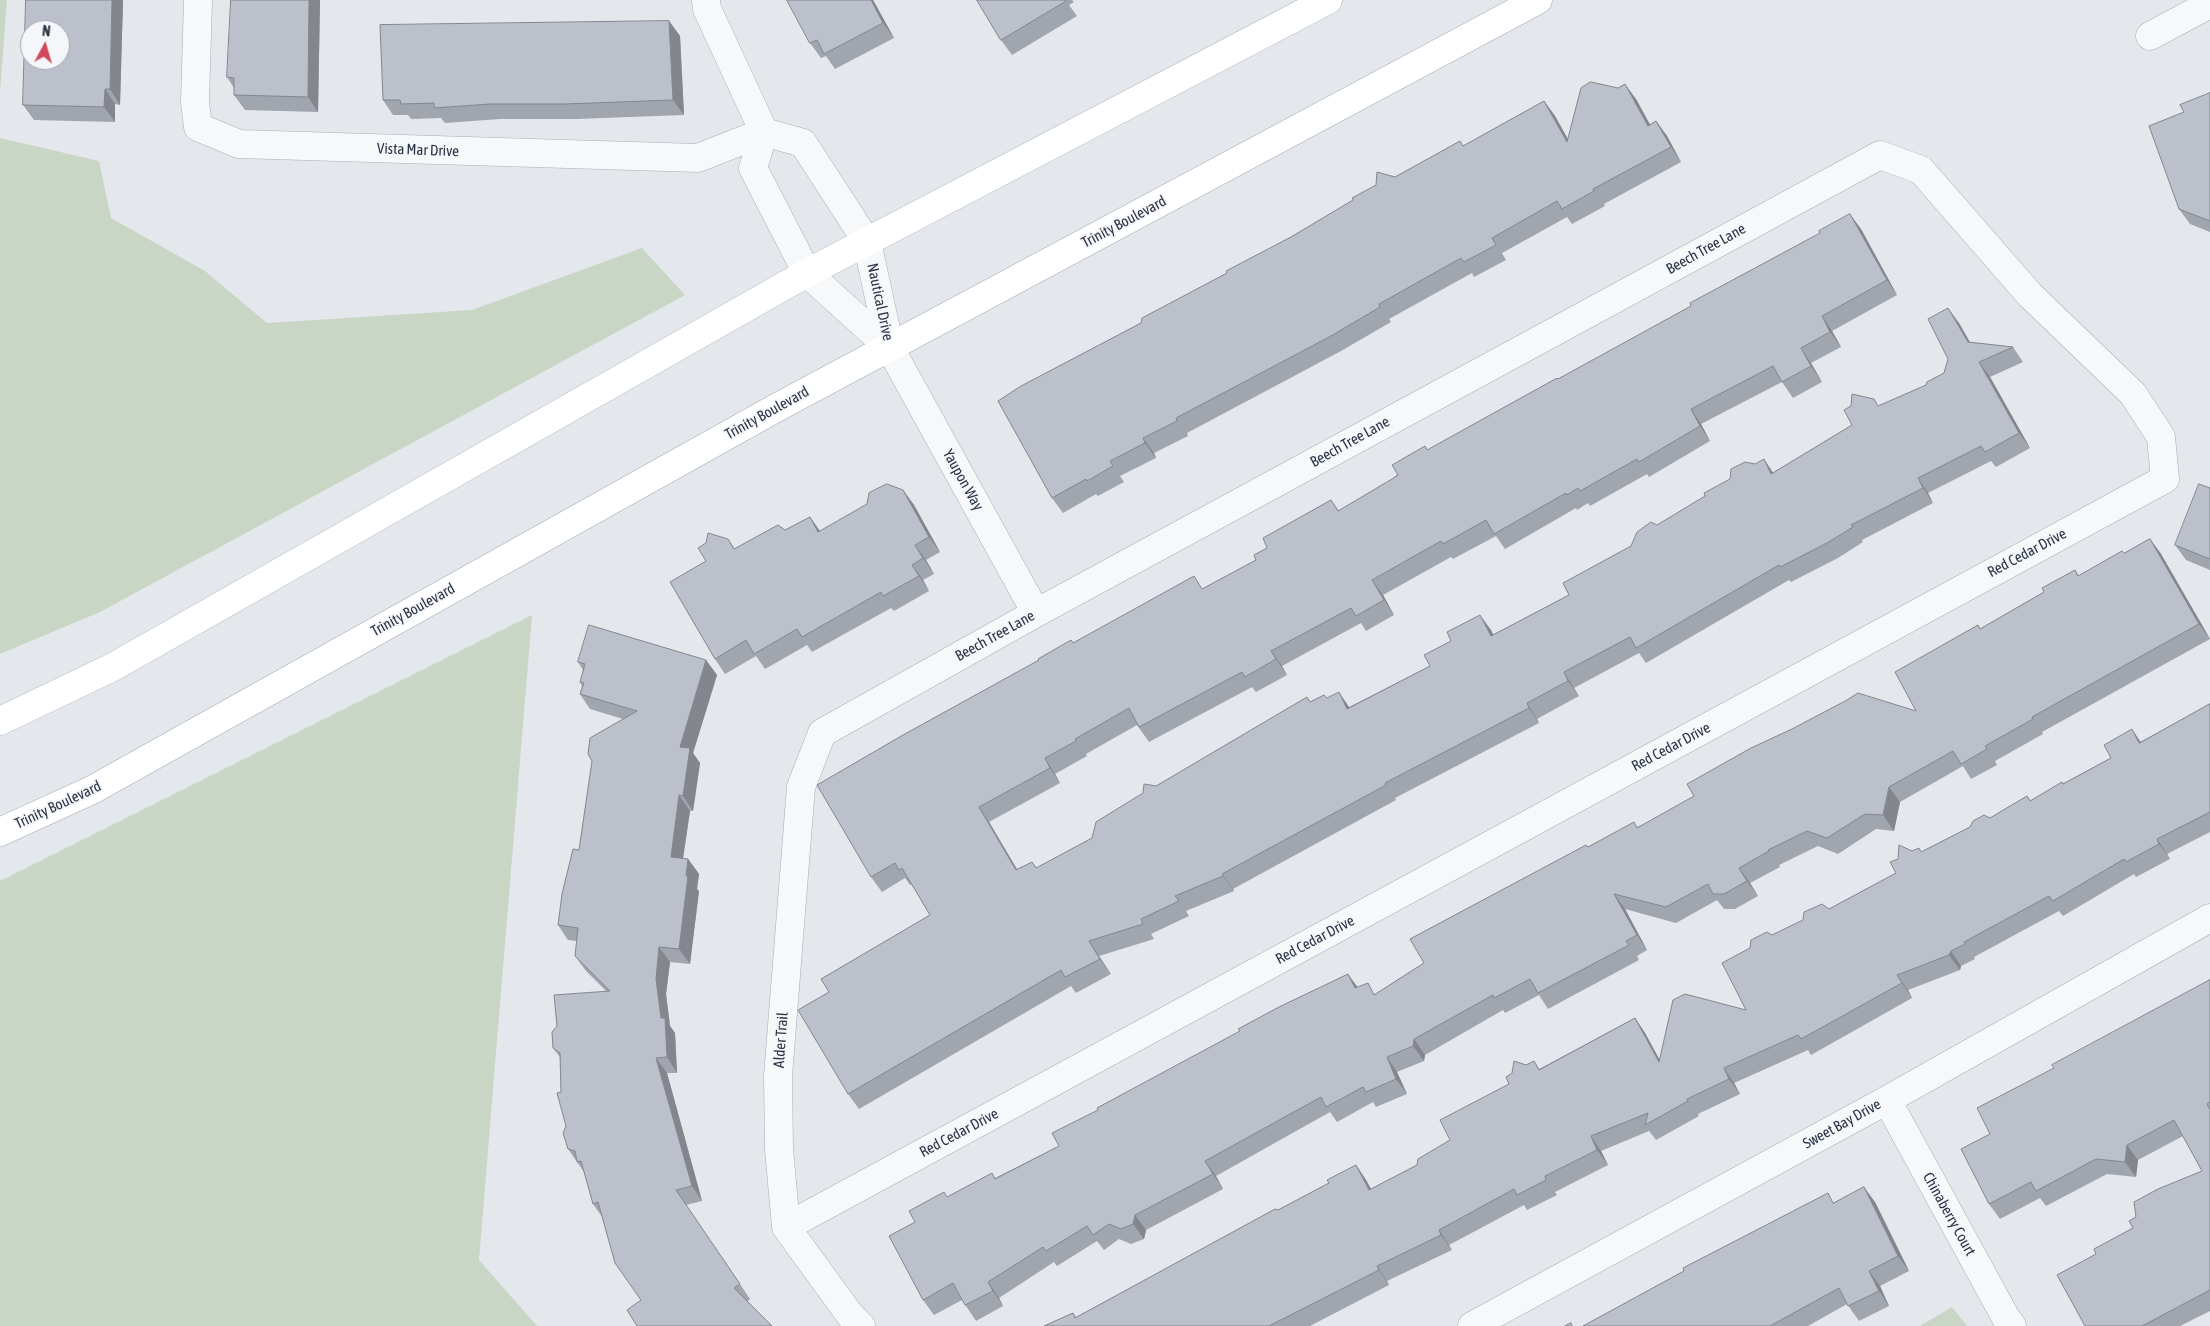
<!DOCTYPE html>
<html>
<head>
<meta charset="utf-8">
<style>
	body { margin:0 }
	#map { position:relative; width:2210px; height:1326px; overflow:hidden; background:#e4e7ec; font-family:"Asap Condensed",sans-serif }
	canvas { display:block }
	.north { position:absolute; left:20px; top:20px; width:50px; height:50px; box-sizing:border-box; background:#f4f6f9; border:1px solid #a4a8b1; border-radius:50%; rotate:6deg; font-size:14px; font-weight:700; line-height:20px; text-align:center; color:#2b3445 }
	.north::after { content:''; display:block; margin:auto; width:18px; height:22px; background:#d1495b; clip-path:polygon(50% 0,100% 100%,50% 72%,0 100%) }
</style>
</head>
<body>
<div id="map">
<canvas width="2210" height="1326"></canvas>
<div class="north">N</div>
</div>
<script>
const ctx = document.querySelector('canvas').getContext('2d');
ctx.lineJoin = 'round';
function fillPath(path, color) {
  ctx.fillStyle = color;
  ctx.fill(path, 'evenodd');
}
function strokePath(path, color, width, dash) {
  ctx.strokeStyle = color;
  ctx.lineWidth = width;
  ctx.lineCap = dash ? 'butt' : 'round';
  ctx.setLineDash(dash || []);
  ctx.stroke(path);
}
function label(font, color, halo, rows, align = 'center') {
  ctx.font = font + ' "Asap Condensed",sans-serif';
  ctx.lineWidth = 4;
  ctx.setLineDash([]);
  ctx.textBaseline = 'middle';
  ctx.strokeStyle = halo;
  ctx.fillStyle = color;
  for (const [text, x, y, turn = 0] of rows) {
    ctx.save();
    ctx.translate(x, y);
    ctx.rotate((+turn || 0) * Math.PI / 180);
    ctx.textAlign = isNaN(turn) ? turn : align;
    if (halo) ctx.strokeText(text, 0, 0);
    ctx.fillText(text, 0, 0);
    ctx.restore();
  }
}
fillPath(new Path2D(`
	M0,0h7l-7,92z
	M0,138l99,23 12,57 94,53 62,52 205,-13 170,-62 43,47 -585,317 -100,42z
	M532,615l-53,645 58,66h-537v-445z
	M1952,1307l15,19h-47z`), '#c9d6c5');
const minor = new Path2D(`
	M198,0l-3,102 3,25 41,17 459,14 66,-26
	M706,0l1,9 57,123 -11,36 54,105 83,75
	M2150,36l60,-32
	M764,132l39,11 64,99 23,106 146,265
	M1887,1100l119,218 6,8
	M786,1227l1379,-748 -4,-42 -28,-43 -103,-99 -109,-125 -41,-15 -844,458 -214,120 -21,54 -23,289 1,73 7,78 64,88 11,11
	M1472,1326l415,-226 323,-182`);
const major = new Path2D(`
	M0,721l113,-54 694,-394 521,-273
	M0,832l92,-42 684,-382 762,-408`);
strokePath(minor, '#a9aeb7', 29);
strokePath(major, '#a3abb8', 29);
strokePath(minor, '#f7f8fa', 28);
strokePath(major, '#fff', 28);
fillPath(new Path2D(`
	M123,0l-3,105 -5,-1v18l-81,-2 -11,-15z
	M320,0l-2,112 -73,-2 -11,-15v-7l-7,-11z
	M873,0l21,38 -59,31 -9,-13 -5,2 -11,-15z
	M977,0h95l2,2 -5,3 8,11 -65,39 -11,-15z
	M669,21l11,15 4,79 -108,4h-76l-55,4 -4,-5 -30,1 -3,-4h-15l-10,-15z
	M2210,93v139l-20,-8 -11,-15 5,-97z
	M1636,99l14,26 6,-4 11,15 14,26 -77,42 1,2 -33,18 -5,-7 -65,36 4,7 -32,17 -2,-4 -83,46 2,3 -50,29 -154,82 1,3 -34,17 2,5 -36,18 4,6 -26,14 -2,-2 -33,19 -11,-15 89,-175 86,-50 233,-132 3,5 81,-45 11,15 13,24z
	M1861,229l36,66 -65,36 9,16 -30,16 11,19 -29,16 -11,-16 -81,42 9,17 -61,36 -2,-3 -57,32 -2,-3 -11,7 -1,-2 -71,41 -9,-13 -43,23 -2,-2 -68,38 11,20 -28,16 -5,-8 -79,43 5,9 -31,17 -4,-5 -103,55 -12,-17 -51,29 1,2 -32,18 5,9 -71,39 28,47 15,-7 5,6 55,-30 64,-52 154,-84 17,-4 22,9 81,-41 61,-36 2,5 76,-40 88,-70 116,-52 79,-48 27,-19 47,-21 18,-12 15,-50 11,19 43,5 10,15 -33,15 40,71 -34,19 -5,-6 -63,32 5,10 -71,37 1,2 -25,16 -47,24 -2,-2 -143,83 -7,-10 -65,35 5,8 -42,23 2,4 -144,75 1,2 -163,89 1,2 -48,20 3,5 -38,18 3,5 -55,17 12,18 -35,19 -5,-7 -212,123 -11,-15 -19,-102 101,-77 -18,-31 -2,1 -5,-7 -23,14 -11,-15 168,-217 34,-17 130,-54 53,-29 11,-12 64,-48 8,11 53,-32 36,-29 130,-71z
	M2210,488v82l-24,-10 -11,-15z
	M903,490l11,15 26,47 -14,8 8,14 -11,6 6,11 -35,20 -3,-3 -79,44 -5,-7 -42,24 -9,-13 -31,18 -10,-15 -9,-98 22,-22 7,10 50,-19 25,-13 10,14z
	M2150,539l11,15 49,85 -168,93 1,2 -48,27 2,4 -26,14 -8,-13 -63,36 -6,29 -18,-2 -38,25 -20,-8 -39,19 1,2 -30,16 8,13 -23,13h-11l-7,-9 -41,23 -51,-14 22,41 -10,6 2,4 -91,49 -9,-14 -34,18 -2,-3 -78,45 -1,6 -27,11 10,22 -31,13 -3,-5 -36,20 -7,-10 -114,64 7,13 -77,41 -2,9 -13,5 -12,-5 -15,11 -7,-9 -40,25 -3,-4 -55,36 4,8 -27,15 -14,-21 -28,15 -11,-15 -8,-78 33,-25 47,-19 64,-32 298,-158 18,6 49,-31 164,-116 49,-20 279,-116 64,-82 64,-37 31,-22 4,6 45,-23z
	M706,660l11,15 -24,78 7,10 -7,48h-3l-7,47 5,1 11,15 -2,15 2,2 -9,73 -20,-2 -4,32 4,32 5,7 2,40h-10l35,128 -16,4 64,94 -2,2 -107,-1 -38,-82 -10,-14 -9,-32 -16,-23 -2,-23 -5,-34 -1,-35 -7,-9 53,-57 -20,-20 -11,-15 2,-15 -9,-1 -10,-15 21,-75 44,-131 -33,-10 -10,-15 2,-8 -2,-4 3,-12 -5,-8z
	M2210,704v128l-43,22 3,5 -34,18 -2,-3 -71,42 -4,-5 -85,46 1,2 -14,7 -1,4 -52,20 4,8 -101,57 -3,-5 -74,33 6,11 -42,20 1,2 -43,24 -7,-9 -48,20 7,14 -53,27 2,3 -30,15 -3,-5 -75,40 3,5 -65,31 2,4 -79,41h-266l29,-13 3,4 253,-134 27,-18 10,15 5,9 46,-24 33,-25 59,-56 17,-19 8,-4 5,8 96,-51 10,15 14,26 87,-49 4,-62 22,-13 57,-26 67,-36 2,-14 14,-8 9,1 69,-34 37,-22 4,5z
	M2210,980v331l-30,15h-95l11,-72 37,-26 3,-11 66,-46 -19,-35 -45,24 -2,17 -29,-3 -61,32 -6,-8 -40,21 -11,-15 1,-70 64,-66z
	M1834,1202h41l34,69 -29,15 9,20 -30,15 -12,-17 -39,22h-225z`), '#a1a5ae');
fillPath(new Path2D(`
	M112,0h11l-3,105 -10,-16z
	M309,0h11l-2,112 -10,-15z
	M871,0h2l21,38 -11,-15z
	M669,21l11,15 4,79 -11,-15z
	M1625,84l11,15 23,42 -11,-15z
	M105,89l10,15v18l-11,-15z
	M1544,101l11,15 23,41 -11,-15z
	M1656,121l11,15 14,26 -10,-15z
	M1850,214l11,15 36,66 -10,-15z
	M1948,308l11,15 19,34 -10,-15z
	M1822,316l10,15 9,16 -11,-15z
	M1801,348l10,15 11,19 -11,-16z
	M1979,362l11,15 40,71 -11,-15z
	M1691,409l10,15 9,17 -10,-15z
	M1143,438l11,15 2,5 -11,-15z
	M1764,459l10,15h-3z
	M1918,478l10,15 5,10 -10,-15z
	M903,490l11,15 26,47 -11,-15z
	M810,517l11,16 -3,-1z
	M2150,539l11,15 49,85 -11,-15z
	M915,545l11,15 8,14 -11,-16z
	M912,565l11,15 6,11 -10,-15z
	M1372,580l11,15 11,20 -10,-15z
	M1480,615l11,15 11,22 -11,-16z
	M1271,651l11,15 5,9 -11,-16z
	M706,660l11,15 -24,78 7,10 -7,48 -10,-15 -3,-49z
	M1564,672l15,24 -11,-15z
	M1339,692l10,15 9,17 -11,-15z
	M1527,703l10,16 2,4 -10,-15z
	M2132,729l10,15 -3,-1z
	M1045,758l10,16 5,9 -10,-15z
	M1889,787l11,15 -6,29 -11,-16z
	M679,795l11,16 -9,61 -10,-15z
	M979,807l10,15 37,63 -10,-15z
	M2157,839l10,15 3,5 -11,-15z
	M688,859l11,15 -2,15 2,2 -9,73 -11,-15z
	M1739,868l11,15 8,13 -11,-15z
	M1222,874l11,15 1,2 -11,-15z
	M1614,894l11,15 22,41 -10,-15z
	M1089,941l22,33 -11,-15z
	M659,947l11,15 -4,32 4,32 5,7 2,40 -10,-16 -6,-39 -5,-39z
	M1951,951l10,15 -1,4 -11,-15z
	M1348,974l11,15 -4,-1z
	M1897,975l11,15 4,8 -10,-15z
	M1635,1018l10,15 24,44 -10,-15z
	M1414,1039l11,16 -1,6 -11,-15z
	M1387,1057l10,15 10,22 -11,-15z
	M656,1058l11,15 35,128 -10,-15z
	M1724,1068l10,15 6,11 -11,-15z
	M1591,1136l10,15 7,14 -11,-15z
	M2127,1145l11,15 -2,17 -11,-15z
	M1205,1161l11,15 7,13 -10,-15z
	M1356,1165l10,15 14,25 -11,-15z
	M1864,1187l11,15 34,69 -11,-15z
	M1135,1215l11,15 -2,9 -11,-15z
	M1439,1230l10,15 3,5 -11,-15z
	M1377,1266l10,15 2,4 -10,-15z
	M1869,1271l11,15 9,20 -10,-15z
	M988,1282l11,16 4,8 -10,-15z`), '#83868d');
const building = new Path2D(`
	M26,0h86l-2,89h-5l-1,18 -81,-2zM30,30h30v30h-30z
	M231,0h78l-1,97 -74,-2v-17l-7,-1z
	M787,0h84l12,23 -59,31 -7,-14 -7,3z
	M977,0h88l1,1 -65,39z
	M669,21l4,79 -108,4h-75l-56,4v-5l-33,1 -1,-4h-17l-3,-75z
	M1591,82l27,6 7,-4 23,42 8,-5 15,26 -78,42 1,2 -32,18 -5,-8 -65,37 4,7 -32,17 -3,-4 -82,46 1,3 -49,29 -155,82 1,3 -34,17 2,5 -35,18 3,5 -26,15 -1,-2 -34,19 -54,-97 23,-15 120,-63 1,-5 85,-45 -1,-2 65,-34 62,-37 -1,-2 24,-13 1,-13 18,5 65,-36 3,5 81,-45 23,41 14,-54z
	M2210,93v128l-31,-12 -30,-83 35,-14 -4,-7z
	M1850,214l37,66 -65,36 8,16 -29,16 10,18 -29,16 -9,-16 -82,43 9,17 -61,36 -2,-3 -57,32 -2,-3 -11,7 -1,-2 -72,41 -8,-14 -43,24 -2,-3 -69,39 12,20 -28,16 -5,-8 -80,43 5,8 -31,18 -3,-5 -103,55 -10,-19 -54,31 1,2 -31,17 5,10 -71,39 37,63 16,-8 4,6 56,-30 4,-16 47,-29 1,-9 12,2 151,-89 3,5 14,-7 3,3 12,-6 8,17 83,-43 -6,-11 27,-14 -4,-9 33,-17 11,21 78,-41 -6,-12 68,-37 6,-14 14,-10 6,3 48,-29 -1,-3 26,-14 1,-10 14,-7 10,2 9,-5 7,15 81,-49 -8,-15 7,-4 1,-12 22,5 4,7 48,-21 1,-3 17,-9 4,-14 -20,-40 20,-11 20,34 45,5 -34,15 40,71 -34,19 -4,-6 -63,32 5,10 -72,37 2,2 -26,16 -47,24 -1,-2 -143,83 -6,-11 -66,35 4,9 -41,22 2,5 -144,75 1,2 -164,89 1,2 -48,20 4,5 -38,18 2,5 -54,17 11,18 -35,18 -4,-7 -213,124 -50,-84 31,-18 -8,-13 109,-64 -28,-47 -3,2 -4,-7 -24,14 -54,-92 86,-50 136,-75 -1,-1 33,-19 2,3 121,-67 8,13 54,-29 -2,-5 13,-7 -4,-10 68,-38 7,11 54,-32 6,-4 -6,-10 33,-19 2,4 130,-72 1,1 133,-73 -1,-3 130,-70 -1,-2z
	M887,484l16,6 26,47 -14,8 8,13 -11,7 7,11 -36,20 -2,-4 -79,45 -5,-8 -43,25 -8,-14 -31,19 -45,-77 36,-21 -8,-13 8,-5 2,-10 20,6 6,10 44,-24 7,5 25,-13 8,15 49,-28 2,-11z
	M2199,484l11,4v71l-35,-14z
	M2150,539l49,85 -167,93 1,2 -48,27 2,3 -26,15 -8,-13 -64,36 -6,28 -18,-1 -38,24 -20,-7 -39,19 1,1 -30,17 8,13 -23,13h-11l-5,-10 -42,23 -52,-13 23,41 -11,6 3,4 -91,48 -8,-14 -36,19 -1,-3 -79,44 -1,7 -26,11 9,22 -30,13 -3,-5 -37,20 -5,-10 -116,64 8,13 -78,41 -2,9 -12,5 -12,-5 -16,11 -6,-9 -41,25 -3,-4 -55,35 5,9 -28,14 -12,-22 -30,17 -34,-64 26,-14 -6,-11 35,-19 3,5 45,-24 3,6 64,-33 -7,-13 46,-23 -1,-2 143,-77 -2,-2 41,-22 69,-33 7,14 13,-5 6,12 50,-32 -14,-24 176,-94 2,2 46,-25 3,6 57,-32 -7,-12 64,-36 41,-19 55,-29 11,-7 58,18 -21,-39 83,-47 2,4 64,-37 -2,-4 33,-18 3,6 44,-25 2,2z
	M589,625l117,35 -26,87 10,1 -7,48 -4,-1 -8,62 17,2 -2,17h2l-9,73 -20,-2 -3,32 5,39h4l2,39 -11,1 36,128 -16,4 64,94 -6,4 38,38h-135l-10,-16 14,-10 -26,-37 -17,-61 -5,2 -12,-43 -4,1 -2,-11 -7,-2 -5,-16 3,-7 -9,-33 4,-1 -1,-39 -7,-5 -1,-16 5,-6 -3,-31 56,-4 -35,-35 3,-28 -20,-3 4,-31 11,-45 6,1 13,-89 -4,-7 2,-16 47,-27 -57,-17 4,-11 -4,-1 5,-18 -7,-2z
	M2210,704v108l-53,27 2,5 -33,18 -2,-3 -71,42 -4,-5 -85,46 1,2 -14,7 -2,4 -52,20 5,8 -101,56 -3,-4 -74,33 5,11 -42,20 1,2 -43,24 3,-12 -57,23 6,14 -52,26 1,4 -29,15 -3,-6 -75,41 2,5 -64,31 2,4 -110,56h-225l29,-13 2,5 200,-109 3,1 51,-27 -2,-3 29,-15 13,25 48,-25 1,-6 32,-19 -10,-20 69,-36 -3,-7 6,-4 2,-12 12,4 8,-4 5,9 96,-52 24,44 14,-62 12,-6 61,16 -24,-47 28,-15 1,-8 16,-8 5,3 31,-15 1,-8 18,-8 7,5 67,-36 -6,-11 8,-3 1,-14 13,6 7,-3 2,4 49,-25 3,-6 11,-6 6,3 37,-22 3,5 32,-19 1,2 48,-26 -7,-13 28,-16 7,14z
	M2210,980v122l-3,2 3,6v180l-68,36h-57l-28,-51 39,-21 -2,-5 39,-21 -4,-7 7,-4 -2,-15 24,-13 44,-18 -28,-51 -47,25 -2,17 -29,-3 -60,32 -5,-9 -42,22 -28,-55 29,-15 -13,-26 77,-40 -2,-3z
	M1864,1187l34,69 -29,15 10,20 -31,15 -9,-18 -69,38h-187l101,-55 -1,-3 145,-75 5,10z
	M1571,1323l1,3h-7z`);
fillPath(building, '#bbc0ca');
strokePath(building, '#83868d', 1);
label('15px', '#2b3445', '#f4f6f9', [
	["Vista Mar Drive",418,150,2],
	["Trinity Boulevard",1124,222,-28],
	["Beech Tree Lane",1706,249,-29],
	["Nautical Drive",880,302,78],
	["Trinity Boulevard",767,413,-29],
	["Beech Tree Lane",1350,442,-29],
	["Yaupon Way",963,480,61],
	["Red Cedar Drive",2027,553,-28],
	["Trinity Boulevard",413,610,-29],
	["Beech Tree Lane",995,636,-29],
	["Red Cedar Drive",1671,747,-28],
	["Trinity Boulevard",58,805,-25],
	["Red Cedar Drive",1315,940,-28],
	["Alder Trail",781,1040,-86],
	["Sweet Bay Drive",1842,1124,-29],
	["Red Cedar Drive",959,1133,-28],
	["Chinaberry Court",1949,1214,61]
]);
</script>
</body>
</html>
